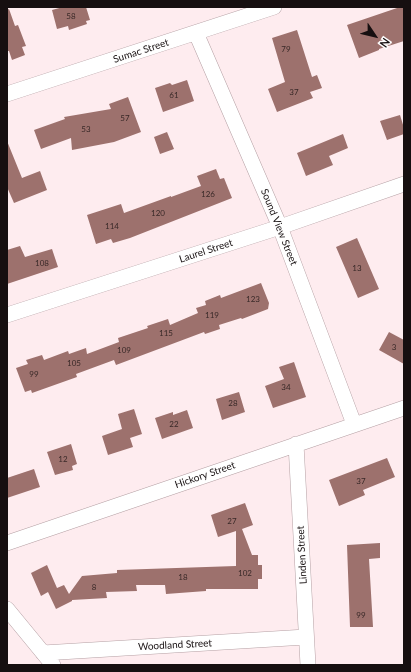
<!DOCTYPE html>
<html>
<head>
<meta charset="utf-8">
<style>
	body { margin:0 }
	#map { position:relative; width:411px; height:672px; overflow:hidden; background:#feecef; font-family:Lato,sans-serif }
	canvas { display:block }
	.frame { position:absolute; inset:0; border:8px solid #160f10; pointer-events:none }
	.north { position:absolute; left:355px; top:16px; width:40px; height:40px; -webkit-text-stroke:3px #fefefe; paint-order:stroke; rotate:125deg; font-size:11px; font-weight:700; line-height:16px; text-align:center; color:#160f10 }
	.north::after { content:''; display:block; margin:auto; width:14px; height:18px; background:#160f10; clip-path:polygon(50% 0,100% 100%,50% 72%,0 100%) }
</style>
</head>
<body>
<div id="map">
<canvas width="411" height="672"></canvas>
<div class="frame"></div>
<div class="north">N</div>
</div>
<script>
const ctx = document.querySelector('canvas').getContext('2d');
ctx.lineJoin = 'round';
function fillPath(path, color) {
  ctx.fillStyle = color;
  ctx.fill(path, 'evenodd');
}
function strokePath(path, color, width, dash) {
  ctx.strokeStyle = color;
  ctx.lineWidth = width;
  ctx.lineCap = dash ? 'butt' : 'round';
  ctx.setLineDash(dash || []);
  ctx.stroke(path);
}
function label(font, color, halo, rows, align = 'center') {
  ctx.font = font + ' Lato,sans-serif';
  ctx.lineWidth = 3;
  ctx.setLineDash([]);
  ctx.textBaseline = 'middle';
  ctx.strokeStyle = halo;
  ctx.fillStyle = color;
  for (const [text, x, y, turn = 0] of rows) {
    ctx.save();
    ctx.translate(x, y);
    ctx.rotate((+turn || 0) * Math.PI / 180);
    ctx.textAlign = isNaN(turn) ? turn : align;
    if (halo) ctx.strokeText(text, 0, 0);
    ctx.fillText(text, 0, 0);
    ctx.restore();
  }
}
fillPath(new Path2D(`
	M63,7h23l4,13 -4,1 1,3 -18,6 -1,-4 -11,3 -5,-19z
	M400,7h4v34l-25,8v1l-20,8 -12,-33z
	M9,9l6,17 3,-1 8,21 -4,1 3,8 -13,5 -3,-9h-2v-41z
	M297,30l15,47 5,-2 5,13 -12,4 3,6 -36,14 -9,-23 17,-7 -13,-44z
	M187,80l7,21 -31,11 -8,-24 15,-5 2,2z
	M128,97l13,35 -27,10 -42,8 -1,-12 -30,11 -7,-19 31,-11 -1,-2 47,-8 -2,-5z
	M400,115l4,13v6l-17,6 -7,-19z
	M167,132l7,17 -14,5 -6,-17z
	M343,134l5,14 -19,8 4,9 -27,11 -9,-23z
	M7,141l15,37 18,-7 7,19 -33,13 -7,-16z
	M216,169l4,10 4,-1 8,20 -102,40 -17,5 -2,-4 -15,5 -9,-29 34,-11 3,9 47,-17v1l30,-11 -4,-10z
	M357,238l22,51 -21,9 -22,-51z
	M20,246l5,11 27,-8 6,18 -51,17v-34z
	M261,283l8,20 -1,6 -26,10 -1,-1 -22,7 1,4 -15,5 -1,-2 -88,33 -2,-5 -38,14 1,3 -45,16 -1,-3 -6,2 -9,-24 12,-4 -2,-4 16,-5 2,5 24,-9 1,3 17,-6 1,6 32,-12 -1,-4 30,-10 -1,-2 21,-7 2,6 28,-12 -2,-5 10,-3 -1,-4 15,-6 1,3z
	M389,332l15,8v24l-25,-14z
	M294,362l12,35 -33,11 -8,-22 19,-7 -5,-12z
	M239,392l6,20 -23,8 -6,-21z
	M134,409l8,25 -12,4 3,9 -25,8 -6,-19 20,-7 -4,-15z
	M187,410l6,18 -31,11 -7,-21 18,-6v3z
	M71,444l6,20 -5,2 1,4 -18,5 -8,-23z
	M387,458l8,19 -32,13 2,5 -26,11 -10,-26z
	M34,469l6,18 -33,11v-20z
	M245,503l8,22 -11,4 10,26h6v10h4v14h-4v10h-52v2l-40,3 -1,-9h-29l1,6 -31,1 1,6 -35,2v1l-16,8 -8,-17 -7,4 -10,-23 16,-8 10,23 7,-3 5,9 13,-18 35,-3v-3l119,-4v-35l-18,6 -7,-22z
	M380,543v15l-11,1 4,68h-23l-3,-82z`), '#9d716d');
const street = new Path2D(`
	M196,33l84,194 74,197
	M7,94l267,-87
	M7,315l273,-88 124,-43
	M296,444l12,221
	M7,543l397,-135
	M7,609l46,56
	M43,653l263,-16`);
strokePath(street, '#b5a0a4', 16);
strokePath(street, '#fff', 15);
label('8px', '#382827', null, [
	["58",71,16],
	["79",286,49],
	["37",294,92],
	["61",174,95],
	["57",125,118],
	["53",86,129],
	["126",208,194],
	["120",158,213],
	["114",112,226],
	["108",42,263],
	["13",357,268],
	["123",253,299],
	["119",212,315],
	["115",166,333],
	["3",394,347],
	["109",124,350],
	["105",74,363],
	["99",34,374],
	["34",286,387],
	["28",233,403],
	["22",174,424],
	["12",63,459],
	["37",361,481],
	["27",232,521],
	["102",245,573],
	["18",183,577],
	["8",94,587],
	["99",361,615]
]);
label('10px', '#160f10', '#fefefe', [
	["Sumac Street",141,51,-18],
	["Sound View Street",279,227,68],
	["Laurel Street",206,251,-18],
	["Hickory Street",205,475,-19],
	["Linden Street",302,555,-93],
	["Woodland Street",175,645,-3]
]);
</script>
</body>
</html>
